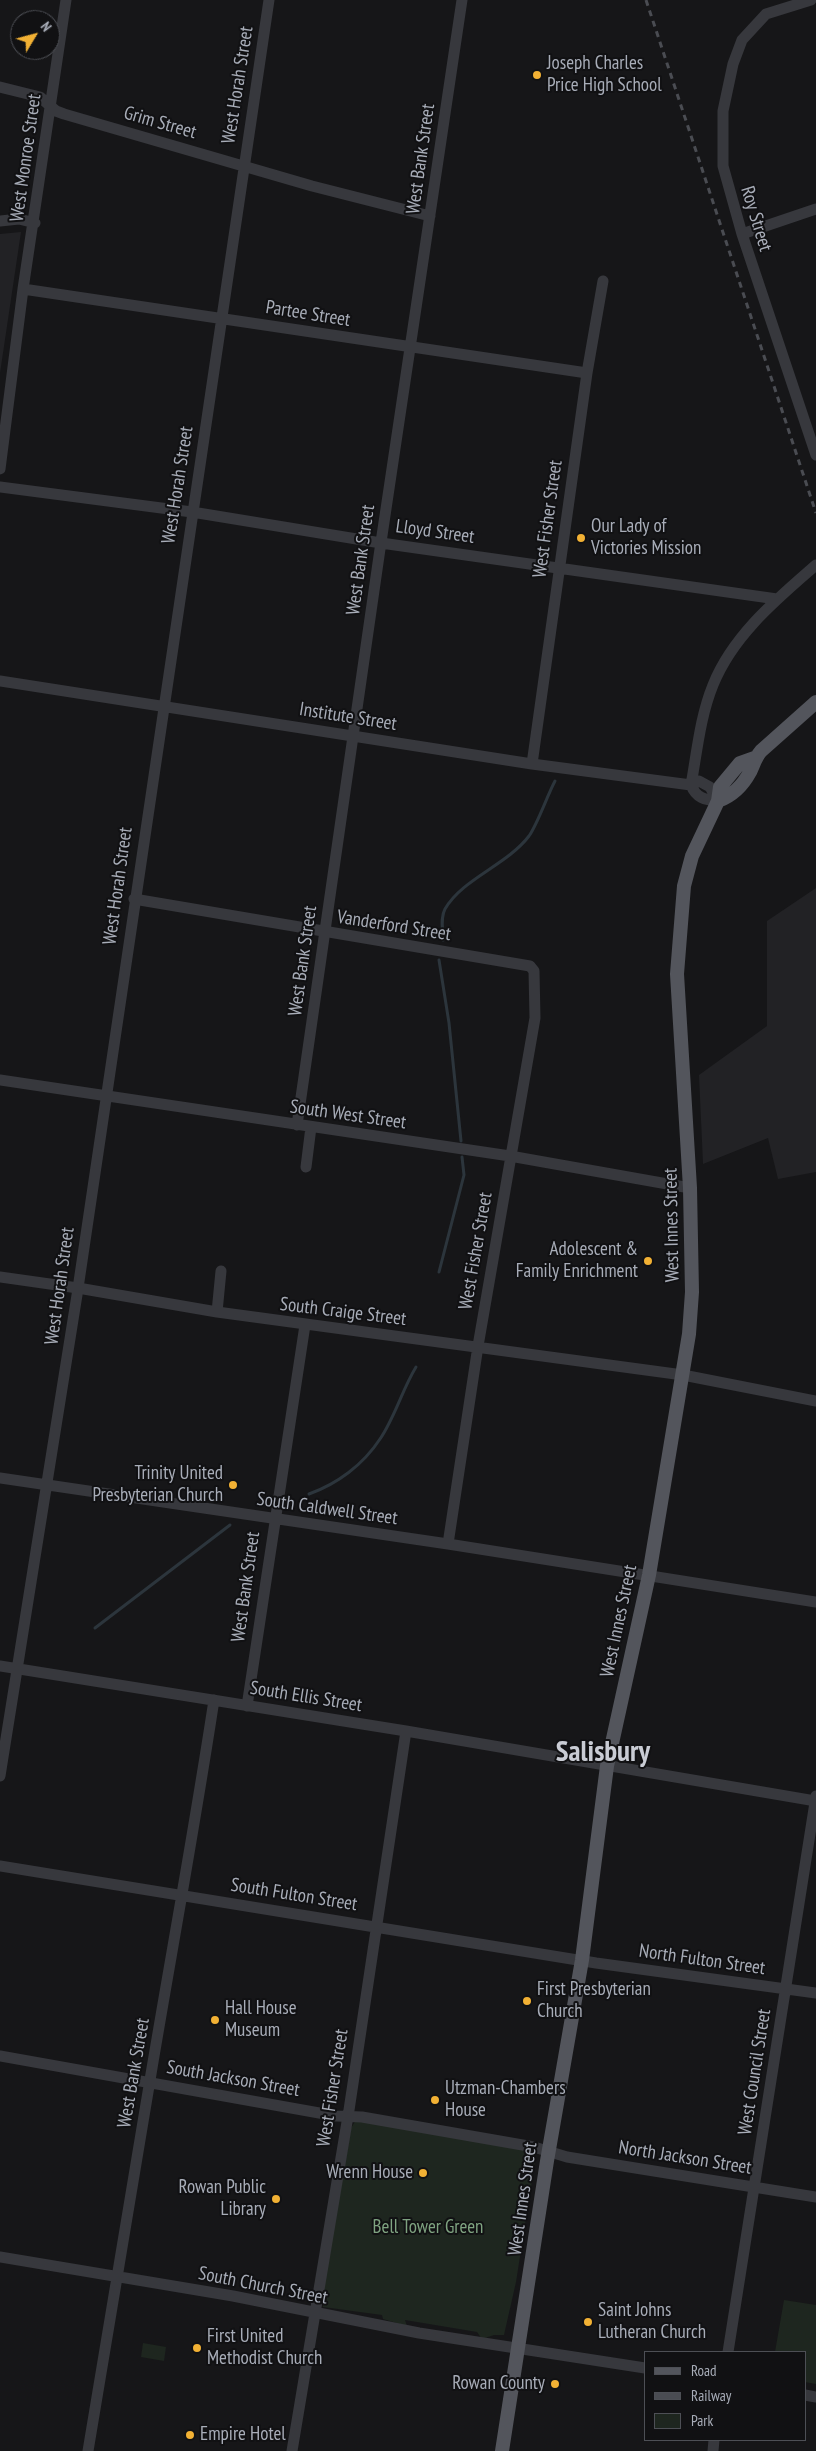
<!DOCTYPE html>
<html>
<head>
<meta charset="utf-8">
<style>
	body { margin:0 }
	#map { position:relative; width:816px; height:2451px; overflow:hidden; background:#161618; font-family:"PT Sans Narrow",sans-serif }
	canvas { display:block }
	.legend { position:absolute; left:644px; top:2351px; width:162px; height:90px; box-sizing:border-box; background:#111113; border:1px solid #4d4f55; margin:0; padding:6px 9px; list-style:none; font-size:15px; color:#a8adb8 }
	.legend li { display:flex; align-items:center; gap:10px; height:25px }
	.legend b { width:25px; border:1px solid #4d4f55 }
	.north { position:absolute; left:10px; top:10px; width:50px; height:50px; box-sizing:border-box; background:#111113; border:1px solid #4d4f55; border-radius:50%; rotate:53deg; font-size:14px; font-weight:700; line-height:20px; text-align:center; color:#a8adb8 }
	.north::after { content:''; display:block; margin:auto; width:18px; height:22px; background:#f2b134; clip-path:polygon(50% 0,100% 100%,50% 72%,0 100%) }
</style>
</head>
<body>
<div id="map">
<canvas width="816" height="2451"></canvas>
<ul class="legend">
<li><b style="height:6px;background:#53555c"></b>Road</li>
<li><b style="height:6px;background:#4a4c52"></b>Railway</li>
<li><b style="height:14px;background:#1e261f"></b>Park</li>
</ul>
<div class="north">N</div>
</div>
<script>
const ctx = document.querySelector('canvas').getContext('2d');
ctx.lineJoin = 'round';
function fillPath(path, color) {
  ctx.fillStyle = color;
  ctx.fill(path, 'evenodd');
}
function strokePath(path, color, width, dash) {
  ctx.strokeStyle = color;
  ctx.lineWidth = width;
  ctx.lineCap = dash ? 'butt' : 'round';
  ctx.setLineDash(dash || []);
  ctx.stroke(path);
}
function label(font, color, halo, rows, align = 'center') {
  ctx.font = font + ' "PT Sans Narrow",sans-serif';
  ctx.lineWidth = 4;
  ctx.setLineDash([]);
  ctx.textBaseline = 'middle';
  ctx.strokeStyle = halo;
  ctx.fillStyle = color;
  for (const [text, x, y, turn = 0] of rows) {
    ctx.save();
    ctx.translate(x, y);
    ctx.rotate((+turn || 0) * Math.PI / 180);
    ctx.textAlign = isNaN(turn) ? turn : align;
    if (halo) ctx.strokeText(text, 0, 0);
    ctx.fillText(text, 0, 0);
    ctx.restore();
  }
}
fillPath(new Path2D(`
	M21,232l-21,141v-139z
	M816,888v284l-38,7 -10,-41 -65,26 -4,-89 68,-49v-105z`), '#222225');
fillPath(new Path2D(`
	M356,2120l178,32 2,3 -20,127 -12,53h-10l-12,4 -5,-7 -72,-12 2,6 -24,-7 -1,-4 -59,-8v-16l28,-163z
	M784,2300l32,5v79l-11,-2v-30h-30z
	M143,2343l23,4 -2,14 -23,-4z`), '#1e261f');
strokePath(new Path2D(`
	M443,940c0,-10 -3,-22 2,-31 17,-30 62,-44 84,-73 9,-13 18,-40 26,-55
	M439,960l10,63 12,118
	M439,1272l25,-97 -2,-18
	M309,1494c28,-10 54,-29 71,-55 15,-22 22,-49 36,-72
	M95,1628l135,-103`), '#2c353c', 3);
strokePath(new Path2D(`
	M811,0l-45,14 -24,26 -9,24 -10,47v55l19,68 74,221
	M0,87l40,10 16,14 8,3 248,72 118,30
	M0,221l19,-2 16,4
	M742,234l74,-25
	M23,289l564,84
	M0,469l23,-180 43,-289
	M0,487l192,25 189,31 396,56
	M0,681l532,83 159,21 8,-4 11,6 8,14
	M532,764l55,-391 16,-92
	M691,785c6,-33 9,-68 22,-100 20,-50 64,-86 103,-120
	M691,785c5,13 14,15 27,16
	M134,899l396,67 4,5 1,47 -57,328 -30,198
	M0,1080l510,76 180,32
	M297,1125l83,-576 82,-549
	M306,1167l5,-40
	M0,1277l78,11 139,24 466,63 133,26
	M217,1312l4,-41
	M0,1478l448,66 368,58
	M0,1666l406,65 410,70
	M247,1706l58,-381
	M0,1776l77,-481 192,-1295
	M0,1866l596,97 220,30
	M0,2056l336,60 26,1 172,30 33,10 249,40
	M0,2257l233,39 186,37 226,35
	M728,2352l88,-556
	M805,2395l11,2
	M88,2451c22,-126 41,-252 63,-377 21,-125 44,-249 63,-374
	M292,2451l57,-341 57,-379
	M713,2451l1,-11`), '#37383d', 11);
strokePath(new Path2D(`
	M718,801c14,-5 25,-16 32,-29 4,-8 5,-14 11,-21l55,-49
	M502,2451l45,-290 35,-201 25,-194 42,-191 40,-241 3,-42 -2,-104 -13,-214 7,-88 8,-30 26,-55 2,-14 20,-24 14,-5`), '#53555c', 14);
strokePath(new Path2D(`
	M646,0l170,513`), '#4a4c52', 3, [6, 5]);
for (const [x, y, r, color] of [
	[537,75,5,"#f2b134"],
	[581,538,5,"#f2b134"],
	[648,1261,5,"#f2b134"],
	[233,1485,5,"#f2b134"],
	[527,2001,5,"#f2b134"],
	[215,2020,5,"#f2b134"],
	[435,2100,5,"#f2b134"],
	[423,2173,5,"#f2b134"],
	[276,2199,5,"#f2b134"],
	[588,2322,5,"#f2b134"],
	[197,2348,5,"#f2b134"],
	[555,2384,5,"#f2b134"],
	[190,2435,5,"#f2b134"]
]) {
  const dot = new Path2D();
  dot.arc(x, y, r, 0, 2 * Math.PI);
  ctx.fillStyle = color;
  ctx.fill(dot);
  strokePath(dot, '#111113', 2);
}
label('19px', '#a8adb8', '#111113', [
	["Joseph Charles",547,64],
	["Price High School",547,86],
	["Our Lady of",591,527],
	["Victories Mission",591,549],
	["Adolescent &",638,1250,"right"],
	["Family Enrichment",638,1272,"right"],
	["Trinity United",223,1474,"right"],
	["Presbyterian Church",223,1496,"right"],
	["First Presbyterian",537,1990],
	["Church",537,2012],
	["Hall House",225,2009],
	["Museum",225,2031],
	["Utzman-Chambers",445,2089],
	["House",445,2111],
	["Wrenn House",413,2173,"right"],
	["Rowan Public",266,2188,"right"],
	["Library",266,2210,"right"],
	["Saint Johns",598,2311],
	["Lutheran Church",598,2333],
	["First United",207,2337],
	["Methodist Church",207,2359],
	["Rowan County",545,2384,"right"],
	["Empire Hotel",200,2435]
], 'left');
label('19px', '#a8adb8', '#111113', [
	["West Horah Street",238,85,-81],
	["Grim Street",160,123,16],
	["West Monroe Street",26,158,-82],
	["West Bank Street",421,159,-82],
	["Roy Street",756,219,73],
	["Partee Street",308,314,9],
	["West Horah Street",178,485,-81],
	["West Fisher Street",548,519,-82],
	["Lloyd Street",435,532,8],
	["West Bank Street",361,560,-82],
	["Institute Street",348,717,9],
	["West Horah Street",118,886,-82],
	["Vanderford Street",394,926,9],
	["West Bank Street",303,961,-82],
	["South West Street",348,1115,8],
	["West Innes Street",672,1225,-91],
	["West Fisher Street",476,1251,-80],
	["West Horah Street",60,1286,-82],
	["South Craige Street",343,1312,7],
	["South Caldwell Street",327,1509,8],
	["West Bank Street",246,1587,-82],
	["West Innes Street",619,1621,-78],
	["South Ellis Street",306,1697,9],
	["South Fulton Street",294,1895,9],
	["North Fulton Street",702,1960,8],
	["West Council Street",755,2072,-81],
	["West Bank Street",134,2073,-80],
	["South Jackson Street",233,2079,10],
	["West Fisher Street",333,2088,-81],
	["North Jackson Street",685,2158,9],
	["West Innes Street",523,2199,-82],
	["South Church Street",263,2286,11]
]);
label('19px', '#7fa381', '#111113', [
	["Bell Tower Green",428,2228]
]);
label('bold 29px', '#c9ccd4', '#111113', [
	["Salisbury",603,1753]
]);
</script>
</body>
</html>
